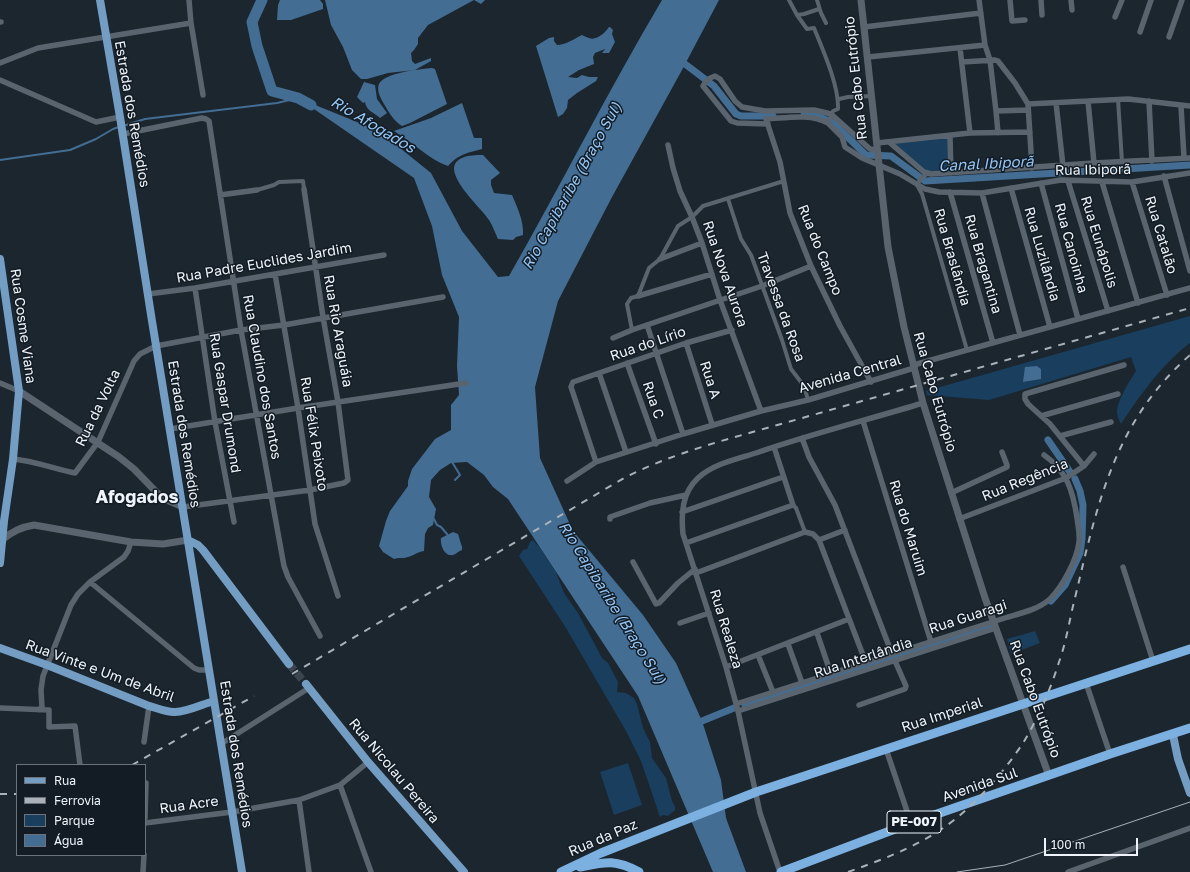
<!DOCTYPE html>
<html>
<head>
<meta charset="utf-8">
<style>
	body { margin:0 }
	#map { position:relative; width:1190px; height:872px; overflow:hidden; background:#1c262e; font-family:"Golos Text",sans-serif }
	canvas { display:block }
	.legend { position:absolute; left:16px; top:764px; width:130px; height:92px; box-sizing:border-box; background:#131c24; border:1px solid #6b727a; margin:0; padding:5px 7px; list-style:none; font-size:12px; color:#eef4fa }
	.legend li { display:flex; align-items:center; gap:8px; height:20px }
	.legend b { width:20px; border:1px solid #6b727a }
	.scale { position:absolute; left:1044px; top:838px; width:94px; height:18px; box-sizing:border-box; border:2px solid #eef4fa; border-top:0; padding-left:5px; font-size:12px; line-height:14px; white-space:nowrap; color:#eef4fa; -webkit-text-stroke:3px #131c24; paint-order:stroke }
</style>
</head>
<body>
<div id="map">
<canvas width="1190" height="872"></canvas>
<ul class="legend">
<li><b style="height:5px;background:#749dc4"></b>Rua</li>
<li><b style="height:5px;background:#aab1b8"></b>Ferrovia</li>
<li><b style="height:11px;background:#193e5e"></b>Parque</li>
<li><b style="height:11px;background:#436d93"></b>Água</li>
</ul>
<div class="scale">100 m</div>
</div>
<script>
const ctx = document.querySelector('canvas').getContext('2d');
ctx.lineJoin = 'round';
function fillPath(path, color) {
  ctx.fillStyle = color;
  ctx.fill(path, 'evenodd');
}
function strokePath(path, color, width, dash) {
  ctx.strokeStyle = color;
  ctx.lineWidth = width;
  ctx.lineCap = dash ? 'butt' : 'round';
  ctx.setLineDash(dash || []);
  ctx.stroke(path);
}
function label(font, color, halo, rows, align = 'center') {
  ctx.font = font + ' "Golos Text",sans-serif';
  ctx.lineWidth = 3;
  ctx.setLineDash([]);
  ctx.textBaseline = 'middle';
  ctx.strokeStyle = halo;
  ctx.fillStyle = color;
  for (const [text, x, y, turn = 0] of rows) {
    ctx.save();
    ctx.translate(x, y);
    ctx.rotate((+turn || 0) * Math.PI / 180);
    ctx.textAlign = isNaN(turn) ? turn : align;
    if (halo) ctx.strokeText(text, 0, 0);
    ctx.fillText(text, 0, 0);
    ctx.restore();
  }
}
fillPath(new Path2D(`
	M948,136l2,39 -21,-1 -37,-33z
	M1190,316v27c-28,21 -50,52 -69,81 -2,-4 -4,-8 -4,-12 0,-11 13,-32 19,-41l-5,-14 -142,43 -62,-5 -1,-4z
	M533,540l7,8 16,24 8,21 14,20 24,45 6,5 10,19 -1,10 9,1 8,5 3,6 6,24 7,14 2,16 14,20 6,23 3,5v4l-7,6 -5,-1 -3,2 -19,-56 -15,-30 -60,-103 -47,-72 4,-6 4,-1 3,-7z
	M1035,631l5,12 -29,11 -4,-15z
	M628,763l14,42 -28,10 -14,-43z`), '#193e5e');
fillPath(new Path2D(`
	M280,0h40l3,4v5l-32,11h-14l1,-15z
	M325,0h160l-4,4 -7,-4 -46,25 -10,13v6l-4,6 -3,3 1,8 3,3 16,-6v3l-16,9 -27,3 -21,6h-6l-9,-9 -9,-23 -12,-22z
	M662,0h57l-37,70 -70,127 -54,104 -23,86 5,71 33,73 70,84 33,48 26,58 19,59 5,38 20,54h-33l-75,-176 -130,-197 -15,-12 -9,-12 -17,-13 -16,1 -11,7 -9,10 -2,17 7,12 -3,16 -5,3 -3,6 -1,17c-7,1 -11,5 -16,6 -5,2 -9,0 -14,2l-11,-7 -4,-6 7,-25 4,-10 18,-25v-5l4,-12 23,-30 16,-9v-25l8,-10 -2,-29 2,-49 -17,-42 -10,-49 -18,-48 -116,-80 81,33 52,42 31,58 36,46 11,-1c52,-91 99,-185 153,-276z
	M609,27h1l3,3 -1,4 3,8 -6,11h-7l3,-4 -10,4 -2,4 1,7 -15,6 -11,7 9,1 5,-3 7,2h9l-2,4 -19,12 -9,7 -1,8 -4,6 -5,3 -22,-71 13,-8 5,-1v4l3,4c8,0 17,-6 25,-10 2,1 4,2 7,3 7,3 16,-5 20,-11z
	M432,68l3,1 12,35 -37,19 -8,3c-8,-5 -13,-13 -18,-22 -3,-5 -8,-14 -5,-20 5,-11 41,-15 53,-16z
	M364,82l11,3 2,14 10,14 -7,5c-5,-5 -14,-7 -15,-16l-2,1 -6,-6z
	M462,103l12,35h8v11c-15,4 -23,5 -34,17 -20,-7 -35,-24 -54,-35l37,-13z
	M483,155l17,18 -9,7v5l3,8 18,2c5,12 12,26 11,40l-7,2 -3,3 -15,-1c-3,-6 -5,-13 -9,-19 -7,-12 -53,-51 -27,-62 6,-3 14,-3 21,-3z
	M1037,366l4,3v10l-18,3 2,-15z
	M453,532l5,2 4,13v3c-3,1 -6,4 -9,5 -9,2 -13,-11 -12,-17z`), '#436d93');
strokePath(new Path2D(`
	M123,126l22,-7 132,-16 21,-5
	M0,160l70,-10 26,-11 17,-10 6,-2
	M452,462l8,13 -5,5
	M434,519l3,6 4,2 6,7`), '#436d93', 2);
strokePath(new Path2D(`
	M676,62l9,2 29,22 22,28 5,2h32
	M804,115h11l18,8 33,32 25,1 34,25 265,-16
	M1048,440l22,32
	M1051,601l14,-16 15,-32 2,-14 1,-34 -3,-14 -5,-12
	M745,705l247,-80
	M702,721l32,-13`), '#436d93', 7);
strokePath(new Path2D(`
	M262,0l-10,22 5,24 15,45 26,7 13,7`), '#436d93', 11);
strokePath(new Path2D(`
	M289,664l17,20`), '#3c454d', 8, [8, 4]);
strokePath(new Path2D(`
	M789,0l8,15 10,14 7,-1c9,22 25,58 24,81l-5,2 -5,12
	M817,0l4,13 5,10
	M797,15l7,-1 15,-5
	M839,99l9,-2 24,-1
	M1118,99l4,63
	M927,174l-6,4 -4,7 5,9 45,156
	M257,190l17,-5 5,-3 24,-1 1,8
	M728,199l13,40 10,16 31,85 9,29 13,17 4,14
	M632,330l-5,-26 4,-6 7,-2 11,-28 11,-9 18,-33 14,-9 11,-11 81,-25
	M793,505l3,3 9,24`), '#5a646e', 4);
strokePath(new Path2D(`
	M189,0l2,23 12,72
	M979,0l6,45 5,15 6,51 2,22
	M1010,0l2,21 13,-1
	M1041,0l1,15
	M1071,0l1,10
	M1115,17l7,-17
	M0,22h1
	M864,27l117,-14
	M1140,32l11,-32
	M1169,37l13,-37
	M960,48l10,85
	M868,57l117,-12
	M962,62l33,-2 3,1 17,22 13,21 4,64
	M0,63l38,-15 153,-25
	M0,80l96,42 24,-5
	M1088,101l6,62
	M1149,101l3,60
	M1056,103l7,63
	M1028,104l100,-5 62,7
	M1181,106l3,52
	M996,111l32,-1
	M828,123l14,14 3,10 17,11 38,16 25,15 14,3 43,1 79,-13 71,2 58,-9
	M828,123c-18,-10 -42,-5 -62,-4l14,43 10,51 21,53 29,60 31,56
	M768,124l-31,-1 -6,-2 -28,-35c2,-5 6,-8 12,-10l5,3 15,22 7,6 23,4 49,-1 17,4 39,35 7,1
	M123,134l79,-16 4,1 3,2 32,209 43,236 4,11 32,59
	M950,136l1,37
	M889,142l35,30 7,2 163,-11 96,-5
	M877,143l93,-10 60,-1
	M668,145l5,23 7,23 12,26 10,26 18,57 41,111
	M1164,176l26,95
	M1068,181l40,130
	M1102,182l36,121
	M1132,182l35,113
	M1041,183l37,136
	M1011,188l39,139
	M950,192l43,151
	M982,193l38,142
	M220,195l37,-5
	M660,259l42,-16
	M275,274l23,134 17,116 23,72
	M195,288l20,134 19,100
	M148,294l47,-6 189,-33
	M638,296l74,-22
	M647,325l36,109
	M613,338l19,-8 130,-44 49,-20
	M686,343l26,81
	M627,363l29,81
	M599,373l27,79
	M0,383l19,8
	M1041,416l77,-22
	M863,421l68,221
	M170,429l128,-21 168,-25
	M1060,436l51,-14
	M802,438l7,19 26,48 57,149
	M13,459c22,2 41,10 62,14l23,-31 36,-81 6,-7 16,-8 85,-16 43,-5 159,-28
	M596,462l-25,-75 2,-5 113,-39 46,-13
	M1084,466l-34,-42 -22,-20 -3,-5v-5l99,-29
	M567,481l29,-19 87,-28 78,-23 47,-11 106,-32 3,-4 273,-76
	M951,493l56,-26v-2l-5,-13
	M183,507l127,-17 34,-7 4,-3 -10,-78 -15,-85 -19,-128
	M682,512l101,-35
	M610,519v-2l40,-14 36,-8
	M959,519l107,-41 18,-12 10,-12
	M819,540l26,-10
	M686,543l107,-38 -19,-58
	M633,562l23,42 3,-1 19,-20 17,-14
	M1123,567l30,94
	M696,573l109,-41 8,2 6,6 47,123
	M90,582l104,86 5,2h10
	M680,623l29,-10
	M817,633l14,41
	M788,644l14,39
	M758,655l15,37
	M726,667l123,-48
	M1086,683l24,71
	M736,704l272,-87c14,-4 31,-8 42,-18 12,-12 27,-39 29,-57 1,-8 -1,-16 -2,-24 -4,-27 -10,-47 -33,-63
	M859,705l46,-16 1,-3 -11,-25
	M0,708l49,2v17l26,-1 5,39
	M39,710l3,-3 -1,-17 2,-14 28,-71 7,-11 12,-12 34,-25 4,-6 3,-9
	M738,711l258,-83
	M144,742l5,-36
	M221,744l88,-56
	M886,749l25,74
	M340,785l31,87
	M299,800l10,72
	M145,818l1,-35
	M145,823l87,-11 67,-12 41,-15 28,-23
	M143,872l1,-17
	M780,872l-20,-59 -22,-102 -12,-44 -43,-133c-2,-21 -1,-41 15,-56 15,-14 39,-19 58,-25 55,-19 111,-33 167,-50
	M1068,872l122,-44`), '#5a646e', 5.5);
strokePath(new Path2D(`
	M861,0l27,247 16,80 19,76 62,195 64,178`), '#5a646e', 7);
strokePath(new Path2D(`
	M19,391l100,66 15,12 28,29 21,9
	M2,540c9,-8 19,-13 32,-15l97,17 32,2 25,-4`), '#5a646e', 7);
strokePath(new Path2D(`
	M100,0l20,117 32,204 90,551
	M0,259l19,132 -6,68 -9,62 -4,42
	M188,540l10,5 5,5 86,114
	M0,648l47,17 102,41c8,2 16,6 25,6 11,1 29,-8 40,-11
	M306,684l62,78 96,110
	M1173,735l5,24 12,34`), '#749dc4', 8);
strokePath(new Path2D(`
	M580,867c25,-5 35,-8 59,5
	M561,872l40,-19 155,-61 434,-143
	M781,872l130,-49 199,-69 80,-26`), '#7cb0e0', 9);
strokePath(new Path2D(`
	M957,872l48,-7 185,-63`), '#aab1b8', 1);
strokePath(new Path2D(`
	M292,674l332,-196c31,-16 64,-27 97,-37l469,-133
	M132,765l122,-69
	M0,794h17
	M848,872c33,-12 66,-24 95,-44 29,-19 61,-56 80,-85 15,-24 28,-55 36,-81 7,-19 10,-40 15,-60 23,-96 39,-179 116,-247`), '#aab1b8', 2, [7, 7]);
for (const [x, y, w] of [
	[914,822,54]
]) {
  const box = new Path2D();
  box.roundRect(x - w / 2, y - 11, w, 22, 3);
  ctx.fillStyle = '#131c24';
  ctx.fill(box);
  strokePath(box, '#eef4fa', 1);
}
label('bold 13px', '#eef4fa', null, [
	["PE-007",914,822]
]);
label('14px', '#eef4fa', '#131c24', [
	["Rua Cabo Eutrópio",856,78,-96],
	["Estrada dos Remédios",132,114,80],
	["Rua Ibiporã",1093,170,-1],
	["Rua Catalão",1161,235,73],
	["Rua Eunápolis",1099,242,73],
	["Rua Canoinha",1071,248,75],
	["Rua do Campo",820,250,68],
	["Rua Luzilândia",1042,254,74],
	["Rua Braslândia",952,257,74],
	["Rua Padre Euclides Jardim",264,263,-10],
	["Rua Bragantina",983,264,74],
	["Rua Nova Aurora",725,274,71],
	["Travessa da Rosa",781,307,70],
	["Rua Cosme Viana",23,326,82],
	["Rua Rio Araguáia",338,331,80],
	["Rua do Lírio",648,344,-19],
	["Avenida Central",850,374,-16],
	["Rua Claudino dos Santos",262,377,80],
	["Rua A",710,380,72],
	["Rua Cabo Eutrópio",935,392,74],
	["Rua C",653,400,71],
	["Rua Gaspar Drumond",225,403,81],
	["Rua da Volta",98,408,-64],
	["Estrada dos Remédios",184,434,81],
	["Rua Félix Peixoto",314,434,81],
	["Rua Regência",1025,480,-22],
	["Rua do Maruim",908,528,73],
	["Rua Guaragi",968,617,-18],
	["Rua Realeza",726,629,73],
	["Rua Interlândia",863,658,-18],
	["Rua Vinte e Um de Abril",100,671,20],
	["Rua Cabo Eutrópio",1035,699,70],
	["Rua Imperial",942,715,-18],
	["Estrada dos Remédios",236,754,81],
	["Rua Nicolau Pereira",394,771,50],
	["Avenida Sul",980,785,-19],
	["Rua Acre",189,805,-8],
	["Rua da Paz",603,838,-23]
]);
label('italic 15px', '#94c6f6', '#131c24', [
	["Rio Afogados",373,125,31],
	["Canal Ibiporã",986,164,-3],
	["Rio Capibaribe (Braço Sul)",572,186,-61],
	["Rio Capibaribe (Braço Sul)",612,603,58]
]);
label('bold 18px', '#eef4fa', '#131c24', [
	["Afogados",137,497]
]);
</script>
</body>
</html>
